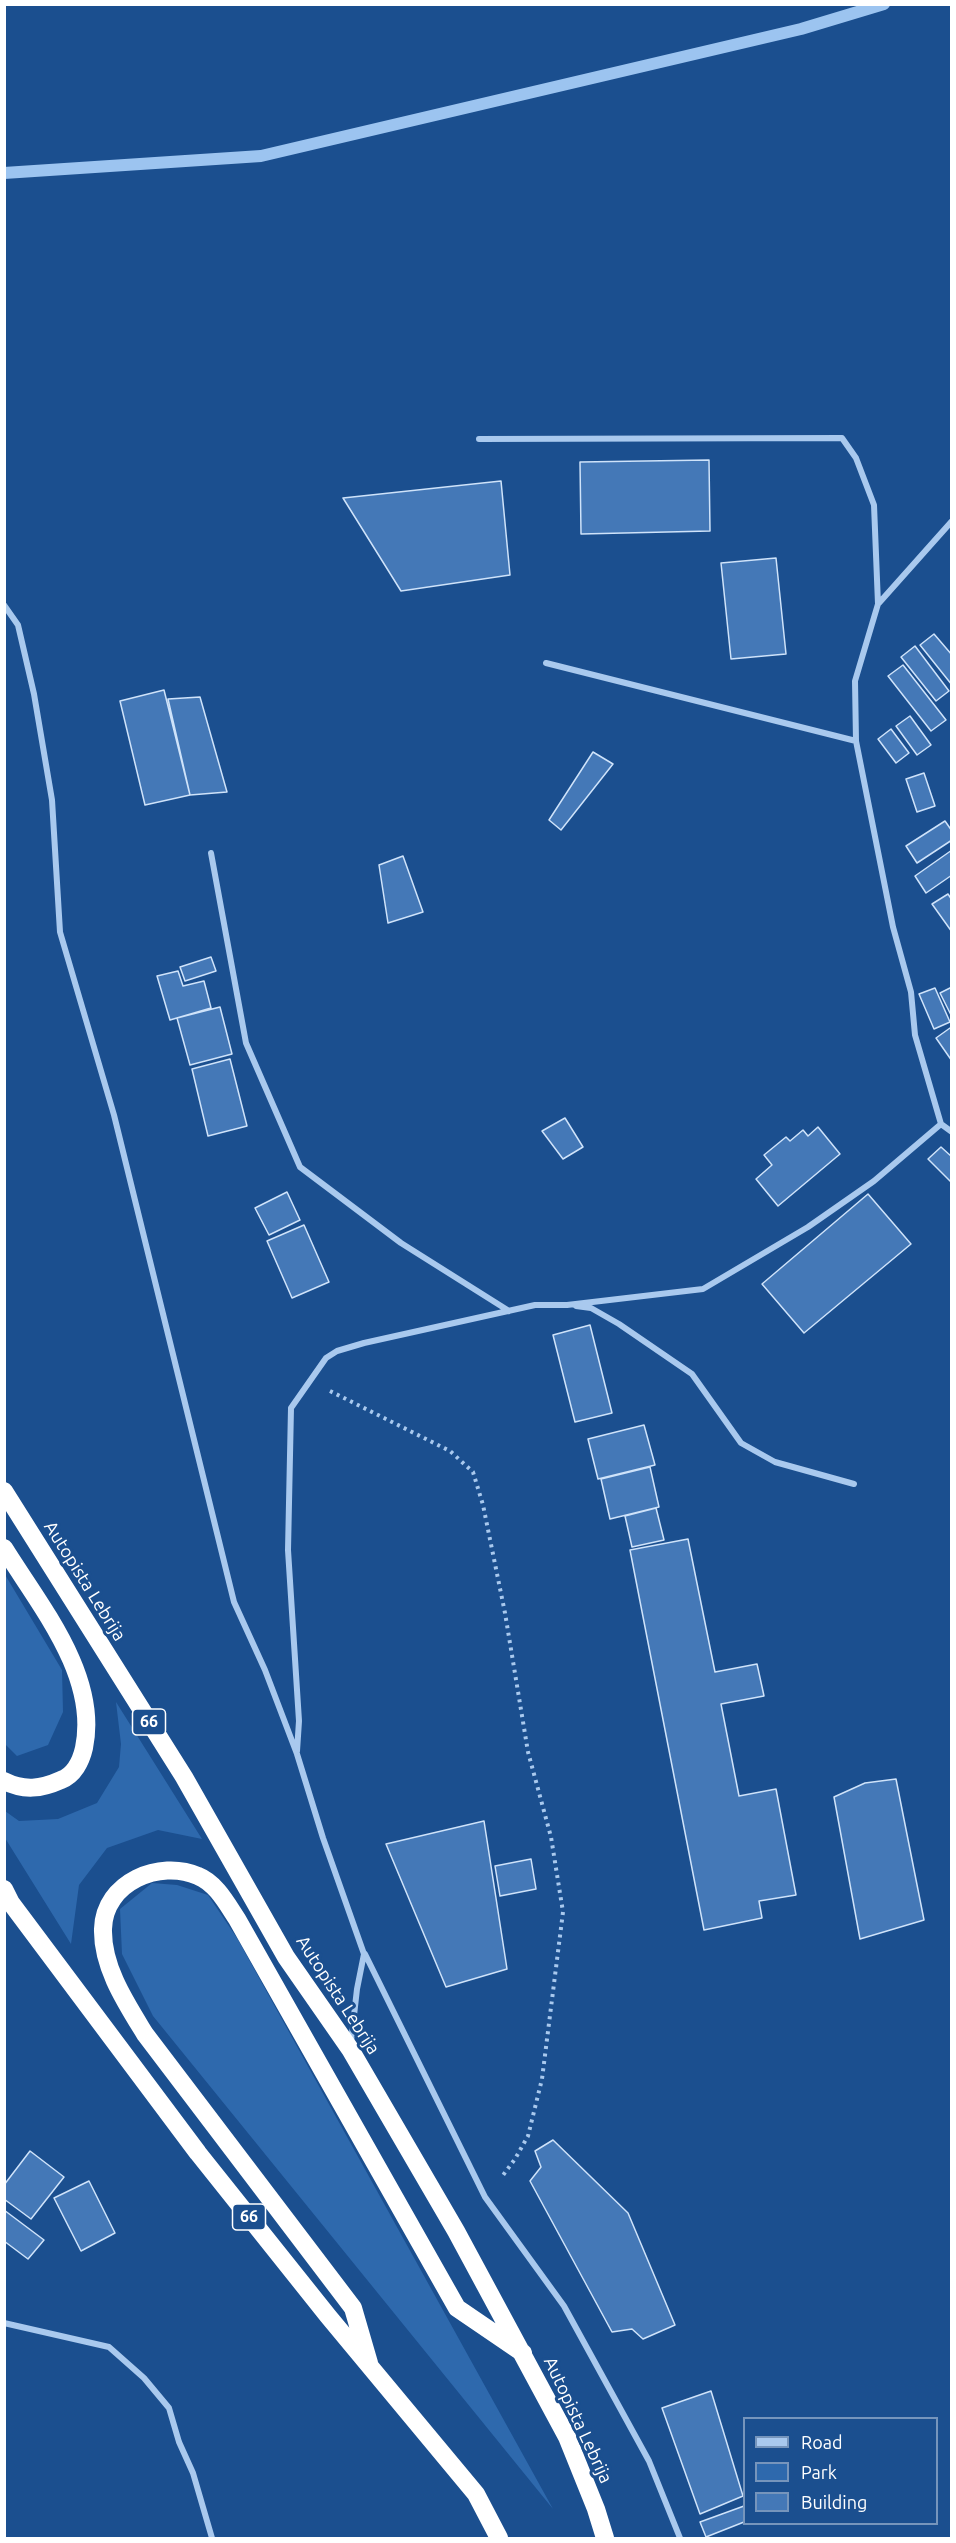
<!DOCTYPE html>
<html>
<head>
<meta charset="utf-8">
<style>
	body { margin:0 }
	#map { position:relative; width:956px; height:2543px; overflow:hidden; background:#1b4f8f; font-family:Ubuntu,sans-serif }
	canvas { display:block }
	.frame { position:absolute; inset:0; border:6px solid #fff; pointer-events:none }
	.legend { position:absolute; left:743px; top:2417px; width:195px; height:108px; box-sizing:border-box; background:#1b4f8f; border:2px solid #7695bc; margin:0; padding:8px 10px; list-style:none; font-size:18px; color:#fff }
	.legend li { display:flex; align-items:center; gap:12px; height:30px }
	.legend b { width:30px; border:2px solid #7695bc }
</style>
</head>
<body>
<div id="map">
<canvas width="956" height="2543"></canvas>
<div class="frame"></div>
<ul class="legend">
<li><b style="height:8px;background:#a9c9ee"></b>Road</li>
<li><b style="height:16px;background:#2e69ad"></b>Park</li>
<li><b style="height:16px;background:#4478b7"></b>Building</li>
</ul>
</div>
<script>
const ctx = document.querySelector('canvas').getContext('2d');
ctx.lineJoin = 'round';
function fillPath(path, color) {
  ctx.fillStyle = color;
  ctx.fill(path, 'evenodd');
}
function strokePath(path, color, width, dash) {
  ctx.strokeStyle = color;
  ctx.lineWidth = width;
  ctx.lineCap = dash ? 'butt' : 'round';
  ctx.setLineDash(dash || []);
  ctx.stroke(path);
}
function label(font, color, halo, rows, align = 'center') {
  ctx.font = font + ' Ubuntu,sans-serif';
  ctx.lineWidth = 6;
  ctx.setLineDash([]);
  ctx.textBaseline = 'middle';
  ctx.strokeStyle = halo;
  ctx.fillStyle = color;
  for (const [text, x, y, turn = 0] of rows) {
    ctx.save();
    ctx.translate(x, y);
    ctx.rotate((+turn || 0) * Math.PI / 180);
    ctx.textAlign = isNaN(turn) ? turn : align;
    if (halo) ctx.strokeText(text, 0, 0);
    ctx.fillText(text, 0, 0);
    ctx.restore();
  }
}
fillPath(new Path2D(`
	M4,1573l58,97 1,42 -15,33 -31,11 -12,-12z
	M116,1702l86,137 -44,-9 -51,18 -28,37 -8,59 -66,-106v-27l14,10 39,-2 39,-16 22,-36 2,-23z
	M152,1883l25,2 31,10 29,43 316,571 -400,-493 -31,-62 -2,-45z`), '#2e69ad');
strokePath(new Path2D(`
	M4,173l257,-17 540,-127 83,-25`), '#9cc4f0', 12);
const building = new Path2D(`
	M709,460l1,71 -129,3 -1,-72z
	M501,481l9,94 -109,16 -58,-93z
	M776,558l10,96 -55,5 -10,-96z
	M934,634l18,21v30l-32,-40z
	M915,646l34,45 -13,10 -35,-44z
	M903,665l43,55 -15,11 -43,-55z
	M164,690l26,105 -45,10 -25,-104z
	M200,697l27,95 -37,3 -22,-96z
	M910,716l21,29 -14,10 -21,-29z
	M891,729l18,24 -13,10 -18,-24z
	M593,752l20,12 -52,66 -12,-10z
	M924,773l11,33 -18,6 -11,-33z
	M945,821l7,10v9l-35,23 -11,-17z
	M952,850v25l-26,18 -11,-17z
	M403,856l20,56 -35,11 -9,-58z
	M948,894l4,6v32l-20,-28z
	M211,957l5,14 -31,10 -5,-14z
	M178,971l5,15 21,-5 7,27 -41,12 -13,-44z
	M952,987v30l-12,-24z
	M935,988l15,34 -16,7 -15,-35z
	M220,1007l12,47 -42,11 -13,-47z
	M950,1028l2,2v31l-16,-23z
	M230,1059l17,67 -39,10 -16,-67z
	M565,1118l18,29 -20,12 -21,-28z
	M818,1127l22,27 -62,52 -22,-27 16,-14 -8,-10 22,-18 4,4 13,-11 5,6z
	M941,1147l11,10v26l-24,-24z
	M287,1192l13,28 -31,15 -14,-27z
	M868,1194l43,50 -107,89 -42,-49z
	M304,1225l25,57 -37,16 -25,-57z
	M590,1325l22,88 -37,9 -22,-87z
	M644,1425l11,40 -57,14 -10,-40z
	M650,1467l9,40 -49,12 -9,-40z
	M656,1508l8,32 -32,7 -7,-31z
	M688,1539l27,133 42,-8 7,32 -43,8 18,92 37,-7 20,106 -37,6 3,17 -58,12 -74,-380z
	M896,1779l28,141 -64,19 -26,-142 31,-14z
	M484,1821l23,148 -61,18 -60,-143z
	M531,1859l5,30 -36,7 -5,-30z
	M553,2140l75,73 47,112 -32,14 -11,-10 -20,3 -82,-151 11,-14 -6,-16z
	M30,2151l34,26 -33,42 -27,-20v-14z
	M89,2181l26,52 -34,18 -27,-53z
	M4,2210l40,30 -16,19 -24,-18z
	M711,2391l32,105 -43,18 -38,-106z
	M744,2506v16l-38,15 -6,-15z`);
fillPath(building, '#4478b7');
strokePath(building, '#cfe3fa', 1.5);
strokePath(new Path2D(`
	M330,1391l120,60 23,21 10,33 22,108 23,139 23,85 12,75 -21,167 -14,57 -13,23 -14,19`), '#a9c9ee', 4, [3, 4.5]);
strokePath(new Path2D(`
	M479,439l363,-1 14,20 18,47 4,99 -23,77 1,60 37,186 18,65 4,43 26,89 11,8
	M879,603l73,-82
	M4,605l14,20 16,69 18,106 8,132 54,183 120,487 31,68 32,84 26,84 41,116 -7,35 -6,53
	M546,663l310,78
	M211,853l35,190 54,124 101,76 108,68
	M576,1306l15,2 28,16 73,50 49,69 34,19 79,22
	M297,1751l2,-30 -11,-171 3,-142 35,-50 11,-7 27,-8 171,-38h32l136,-16 105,-62 66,-46 67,-57
	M365,1954l120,243 79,109 85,155 31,77
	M4,2323l105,24 35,31 25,30 10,34 14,31 19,65`), '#a9c9ee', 6);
strokePath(new Path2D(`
	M4,1491l180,286 102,180 64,92 106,182 111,206 29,72 9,29
	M4,1548c36,58 95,128 80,200 -3,13 -10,27 -23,32 -20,9 -37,11 -57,1
	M4,1889l7,14 187,250 130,163 148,178 23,44
	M369,2363l-16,-55 -208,-274c-19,-31 -43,-67 -42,-105 1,-47 57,-70 95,-53 18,7 29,28 39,43l220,389 66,45`), '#fff', 18);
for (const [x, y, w] of [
	[149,1722,33],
	[249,2217,33]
]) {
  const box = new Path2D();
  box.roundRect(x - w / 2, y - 13, w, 26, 4.5);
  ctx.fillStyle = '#1b4f8f';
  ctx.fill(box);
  strokePath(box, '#fff', 1.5);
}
label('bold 16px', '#fff', null, [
	["66",149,1722],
	["66",249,2217]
]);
label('18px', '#fff', '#1b4f8f', [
	["Autopista Lebrija",85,1581,58],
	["Autopista Lebrija",338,1995,57],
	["Autopista Lebrija",578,2420,65]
]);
</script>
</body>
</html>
